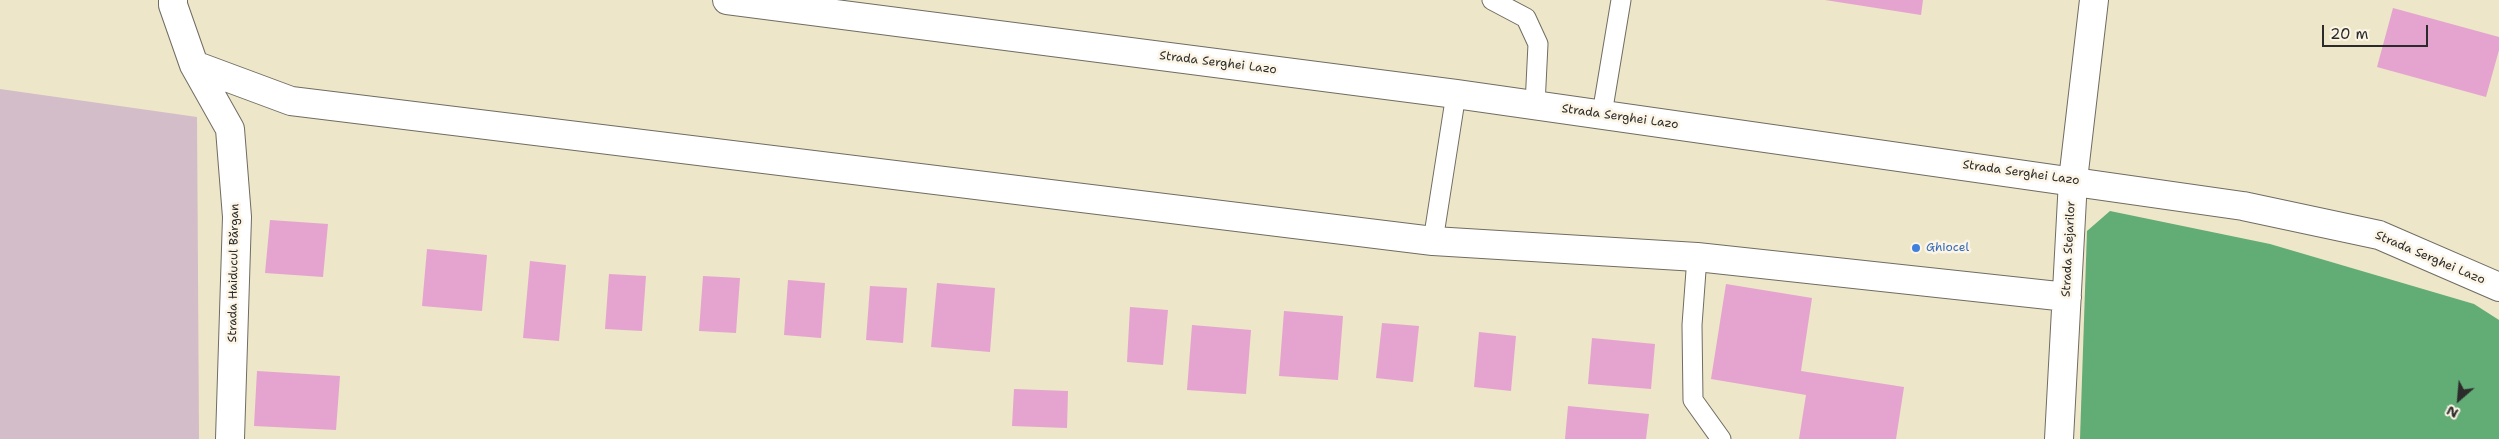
<!DOCTYPE html>
<html>
<head>
<meta charset="utf-8">
<style>
	body { margin:0 }
	#map { position:relative; width:2499px; height:439px; overflow:hidden; background:#ede6c9; font-family:"Shantell Sans",sans-serif }
	canvas { display:block }
	.north { position:absolute; left:2434px; top:374px; width:50px; height:50px; -webkit-text-stroke:4px #fcf5e5; paint-order:stroke; rotate:207deg; font-size:14px; font-weight:700; line-height:20px; text-align:center; color:#2b2b2b }
	.north::after { content:''; display:block; margin:auto; width:18px; height:22px; background:#2b2b2b; clip-path:polygon(50% 0,100% 100%,50% 72%,0 100%) }
	.scale { position:absolute; left:2322px; top:25px; width:106px; height:22px; box-sizing:border-box; border:2px solid #2b2b2b; border-top:0; padding-left:6px; font-size:15px; line-height:18px; white-space:nowrap; color:#2b2b2b; -webkit-text-stroke:4px #fcf5e5; paint-order:stroke }
</style>
</head>
<body>
<div id="map">
<canvas width="2499" height="439"></canvas>
<div class="north">N</div>
<div class="scale">20 m</div>
</div>
<script>
const ctx = document.querySelector('canvas').getContext('2d');
ctx.lineJoin = 'round';
function fillPath(path, color) {
  ctx.fillStyle = color;
  ctx.fill(path, 'evenodd');
}
function strokePath(path, color, width, dash) {
  ctx.strokeStyle = color;
  ctx.lineWidth = width;
  ctx.lineCap = dash ? 'butt' : 'round';
  ctx.setLineDash(dash || []);
  ctx.stroke(path);
}
function label(font, color, halo, rows, align = 'center') {
  ctx.font = font + ' "Shantell Sans",sans-serif';
  ctx.lineWidth = 5;
  ctx.setLineDash([]);
  ctx.textBaseline = 'middle';
  ctx.strokeStyle = halo;
  ctx.fillStyle = color;
  for (const [text, x, y, turn = 0] of rows) {
    ctx.save();
    ctx.translate(x, y);
    ctx.rotate((+turn || 0) * Math.PI / 180);
    ctx.textAlign = isNaN(turn) ? turn : align;
    if (halo) ctx.strokeText(text, 0, 0);
    ctx.fillText(text, 0, 0);
    ctx.restore();
  }
}
fillPath(new Path2D(`
	M0,89l197,28 2,322h-199z`), '#d2bdc8');
fillPath(new Path2D(`
	M2110,211l160,33 204,60 25,16v119h-419l7,-208z`), '#62ac75');
fillPath(new Path2D(`
	M1825,0h98l-2,15z
	M2393,8l106,29v13l-13,47 -109,-30z
	M270,220l58,4 -5,53 -58,-4z
	M427,249l60,6 -5,56 -60,-5z
	M530,261l36,4 -7,76 -36,-3z
	M609,274l37,2 -4,55 -37,-2z
	M703,276l37,2 -4,55 -37,-2z
	M788,280l37,3 -4,55 -37,-3z
	M937,283l58,5 -5,64 -59,-5z
	M1726,284l86,14 -11,73 103,16 -8,52h-97l7,-44 -95,-16z
	M870,286l37,2 -4,55 -37,-3z
	M1130,307l38,3 -5,55 -36,-3z
	M1284,311l59,5 -5,64 -59,-4z
	M1382,323l37,3 -6,56 -37,-4z
	M1192,325l59,5 -5,64 -59,-4z
	M1479,332l37,4 -5,55 -37,-4z
	M1592,338l63,6 -4,45 -63,-5z
	M257,371l83,5 -4,54 -82,-4z
	M1014,389l54,2 -1,37 -55,-2z
	M1568,406l81,8 -3,25h-81z`), '#e4a4cf');
const service = new Path2D(`
	M1492,0l34,18 12,26 -3,61
	M1602,114l19,-114
	M1433,241l23,-147
	M1697,257l-5,68 1,75 28,39`);
const minor = new Path2D(`
	M173,0v5l21,60 36,64 7,88 -7,222
	M194,65l97,36 1142,140 264,16 370,40
	M2059,439l14,-259 21,-180`);
const tertiary = new Path2D(`
	M727,0l729,94 787,112 136,29 120,52`);
strokePath(service, '#6f6c62', 21);
strokePath(minor, '#6f6c62', 30);
strokePath(tertiary, '#6f6c62', 30);
strokePath(service, '#fff', 19);
strokePath(minor, '#fff', 28);
strokePath(tertiary, '#fff', 28);
for (const [x, y, r, color] of [
	[1916,248,5,"#3f7fe0"]
]) {
  const dot = new Path2D();
  dot.arc(x, y, r, 0, 2 * Math.PI);
  ctx.fillStyle = color;
  ctx.fill(dot);
  strokePath(dot, '#fcf5e5', 2);
}
label('12px', '#2b2b2b', '#fcf5e5', [
	["Strada Serghei Lazo",1218,63,7],
	["Strada Serghei Lazo",1620,117,8],
	["Strada Serghei Lazo",2021,173,8],
	["Strada Stejarilor",2069,249,-87],
	["Strada Serghei Lazo",2430,258,23],
	["Strada Haiducul Bărgan",234,273,-89]
]);
label('12px', '#366cbe', '#fcf5e5', [
	["Ghiocel",1926,248]
], 'left');
</script>
</body>
</html>
